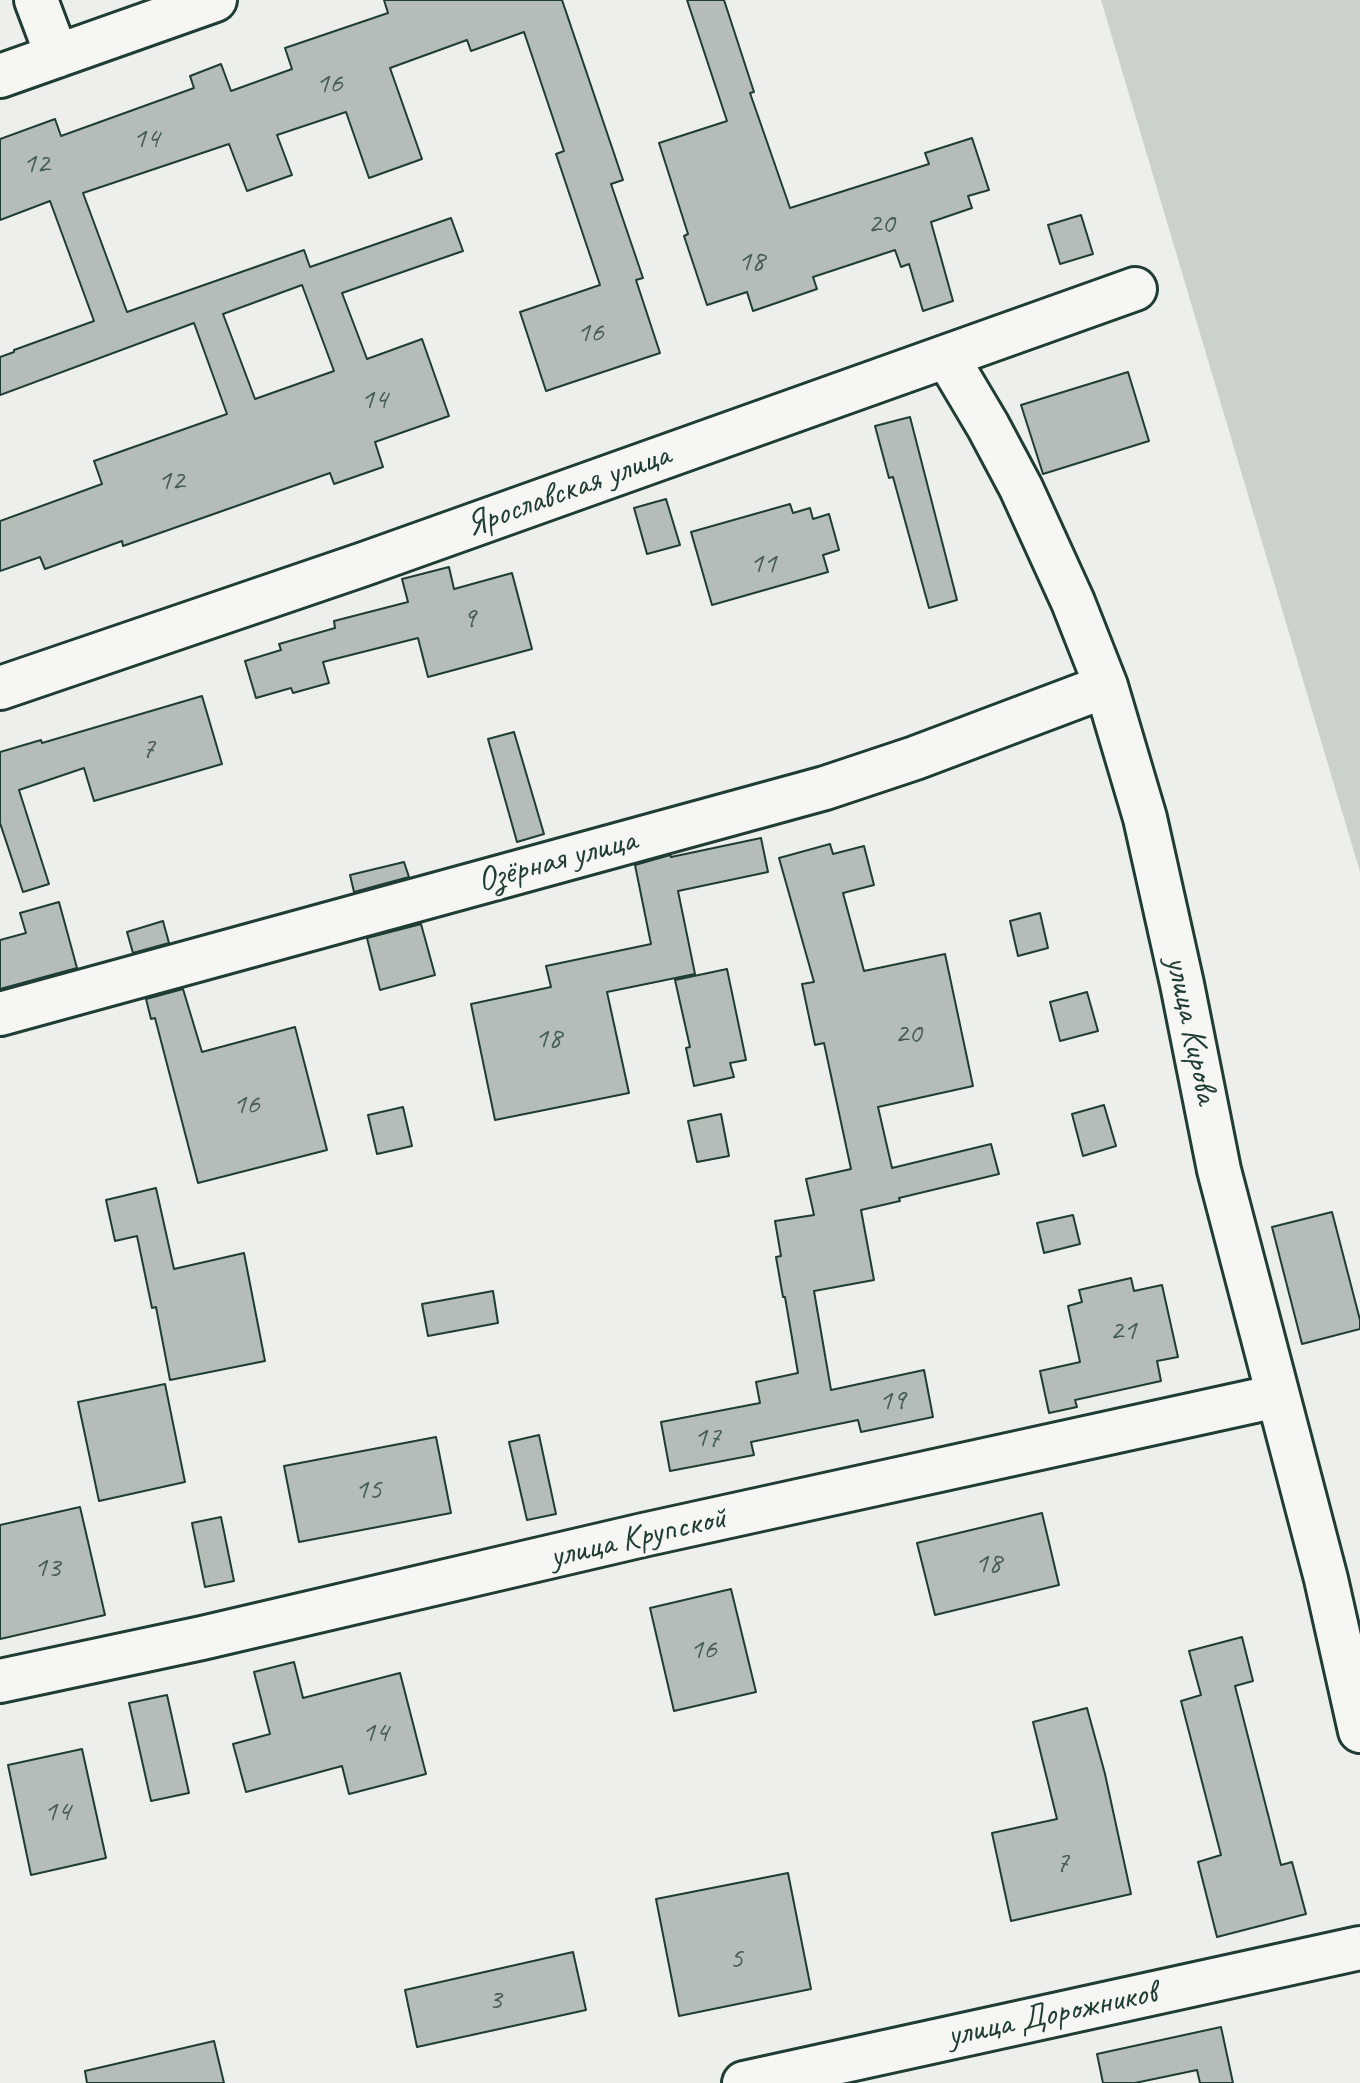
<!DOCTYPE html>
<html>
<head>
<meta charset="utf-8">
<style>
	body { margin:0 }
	canvas { display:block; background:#edefea }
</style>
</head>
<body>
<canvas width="1360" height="2083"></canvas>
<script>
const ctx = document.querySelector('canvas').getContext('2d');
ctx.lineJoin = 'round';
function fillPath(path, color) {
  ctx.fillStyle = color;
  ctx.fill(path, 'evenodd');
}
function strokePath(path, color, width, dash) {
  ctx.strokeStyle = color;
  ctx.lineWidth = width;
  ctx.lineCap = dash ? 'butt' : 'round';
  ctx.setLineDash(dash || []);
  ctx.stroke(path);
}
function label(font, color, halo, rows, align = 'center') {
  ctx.font = font + ' Caveat,sans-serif';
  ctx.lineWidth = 6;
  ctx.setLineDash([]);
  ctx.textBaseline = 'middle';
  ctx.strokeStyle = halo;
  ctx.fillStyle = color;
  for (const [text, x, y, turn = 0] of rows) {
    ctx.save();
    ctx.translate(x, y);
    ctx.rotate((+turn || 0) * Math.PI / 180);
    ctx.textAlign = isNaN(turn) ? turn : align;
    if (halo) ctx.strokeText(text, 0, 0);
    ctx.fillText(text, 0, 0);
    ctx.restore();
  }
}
fillPath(new Path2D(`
	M1101,0h259v872z`), '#cbd2cc');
const building = new Path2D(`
	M384,0h178l61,180 -12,4 32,94 -7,2 24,73 -114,38 -26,-79 80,-27 -44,-131 8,-3 -40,-119 -53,19 -4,-11 -77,28 32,91 -53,19 -23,-66 -69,23 15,40 -45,16 -18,-47 -146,49 44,119 177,-62 6,17 141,-49 12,33 -121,42 25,66 55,-20 27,77 -74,26 8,25 -49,17 -4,-11 -207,73 -1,-5 -77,28 -5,-12 -40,14v-50l102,-37 -8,-23 133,-47 -33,-91 -194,72v-38l14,-5v-2l80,-29 -44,-120 -50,19v-81l55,-20 6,17 133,-48 -4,-12 31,-12 10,27 61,-22 -7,-21 103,-35zM302,285l32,86 -79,28 -32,-85z
	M687,0h37l30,92 -4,1 40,115 139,-44 -4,-11 47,-15 17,52 -21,6 4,12 -41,14 22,79 -30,10 -14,-47 -8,3 -6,-17 -82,27 4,12 -64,22 -6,-19 -40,13 -23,-69 4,-2 -29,-91 68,-22z
	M1081,215l12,39 -33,10 -12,-39z
	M1128,372l21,69 -106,33 -22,-69z
	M910,417l47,183 -28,8 -36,-131 -4,1 -14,-52z
	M666,499l14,46 -33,9 -13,-46z
	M790,504l3,9 17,-5 3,11 16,-5 10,36 -16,5 5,17 -116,33 -21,-73z
	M449,567l5,22 58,-16 20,76 -104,28 -10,-39 -95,24 6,21 -36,10 -2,-5 -35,10 -11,-37 36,-11 -2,-6 56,-16 -1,-7 74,-19 -6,-23z
	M202,696l20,68 -128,37 -10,-33 -65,22 30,94 -26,8 -23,-69v-71l41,-12 1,3z
	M514,732l30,102 -27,8 -29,-103z
	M761,838l7,34 -90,19 17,83 -88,18 22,101 -134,27 -24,-116 80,-17 -5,-21 105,-22 -16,-79 35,-10 1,2z
	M830,844l3,10 31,-8 10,39 -31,8 21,78 81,-17 28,132 -95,21 14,61 99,-24 8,30 -100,24 1,3 -39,9 13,70 -60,11 17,99 93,-20 9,47 -72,15 -3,-12 -107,22 3,13 -84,16 -9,-49 99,-19 -4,-21 42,-9 -13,-76h-2l-7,-40 5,-1 -6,-35 39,-6 -8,-36 45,-10 -27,-126 -9,2 -13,-61 12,-2 -35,-124z
	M404,862l5,15 -55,15 -4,-17z
	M59,902l18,66 -77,21v-49l26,-7 -6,-20z
	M1040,913l8,35 -30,8 -8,-35z
	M163,921l6,22 -36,10 -6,-21z
	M421,924l14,51 -55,15 -13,-52z
	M727,969l19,91 -16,3 4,14 -40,9 -8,-38 4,-1 -15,-67z
	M183,989l19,63 93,-25 32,123 -129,33 -43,-165 -4,1 -5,-20z
	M1087,992l11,39 -38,10 -10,-39z
	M1104,1105l12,41 -33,10 -11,-42z
	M403,1107l9,39 -35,8 -9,-39z
	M721,1114l8,42 -32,6 -9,-41z
	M156,1188l18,81 70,-16 21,108 -95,19 -14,-73 -4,1 -15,-72 -22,5 -9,-41z
	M1332,1212l28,108v9l-58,15 -30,-117z
	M1073,1215l7,29 -36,9 -7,-30z
	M1131,1278l3,13 28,-6 16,72 -21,4 4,20 -86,19 2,7 -28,6 -9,-42 40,-9 -12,-56 14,-4 -3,-12z
	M493,1291l5,32 -70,13 -6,-32z
	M165,1384l20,98 -86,19 -21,-99z
	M539,1435l17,79 -29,6 -18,-78z
	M436,1437l15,76 -152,29 -15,-76z
	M80,1507l25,108 -105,24v-114z
	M1042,1513l17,72 -124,30 -18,-72z
	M221,1517l13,64 -29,6 -13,-64z
	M731,1589l25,103 -82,19 -24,-103z
	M1242,1637l11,44 -18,5 46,179 11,-3 14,52 -89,23 -19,-75 23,-7 -40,-154 20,-6 -12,-44z
	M294,1662l9,36 97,-25 26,101 -77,20 -7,-28 -96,26 -13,-48 37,-10 -16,-62z
	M167,1695l22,98 -38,8 -22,-98z
	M1087,1708l18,66 26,120 -120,27 -19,-88 65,-14 -24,-97z
	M82,1749l24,109 -75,17 -23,-110z
	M788,1873l23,116 -132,27 -23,-117z
	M573,1952l13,58 -169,37 -12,-57z
	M1221,2027l12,56h-33l-3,-13 -62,13h-32l-6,-29z
	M214,2041l10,42h-137l-2,-12z`);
fillPath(building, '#b4bdb8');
strokePath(building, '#1f3d34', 2);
const minor = new Path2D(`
	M36,0l21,56
	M0,76l215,-76
	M947,357l41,69 33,62 52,114 33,84 39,132 37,166 37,186 107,409 34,152
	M0,688l364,-124 771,-275
	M0,1014l825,-226 90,-30 191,-72
	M0,1681l202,-43 441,-103 634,-139
	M744,2083l616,-135`);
strokePath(minor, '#1f3d34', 48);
strokePath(minor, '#f6f6f2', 42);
label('30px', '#445d55', null, [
	["16",329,84],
	["14",146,139],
	["12",36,164],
	["20",881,224],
	["18",751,262],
	["16",590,333],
	["14",374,400],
	["12",171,481],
	["11",763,564],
	["9",469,619],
	["7",148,749],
	["20",908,1034],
	["18",548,1039],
	["16",246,1105],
	["21",1123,1331],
	["19",892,1401],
	["17",707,1438],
	["15",368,1490],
	["18",988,1564],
	["13",47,1568],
	["16",703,1650],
	["14",375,1733],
	["14",57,1812],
	["7",1062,1863],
	["5",736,1959],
	["3",495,2000]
]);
label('34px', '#1f3d34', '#f6f6f2', [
	["Ярославская улица",568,491,-20],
	["Озёрная улица",557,861,-15],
	["улица Кирова",1191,1030,78],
	["улица Крупской",638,1538,-13],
	["улица Дорожников",1052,2015,-12]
]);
</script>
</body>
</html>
